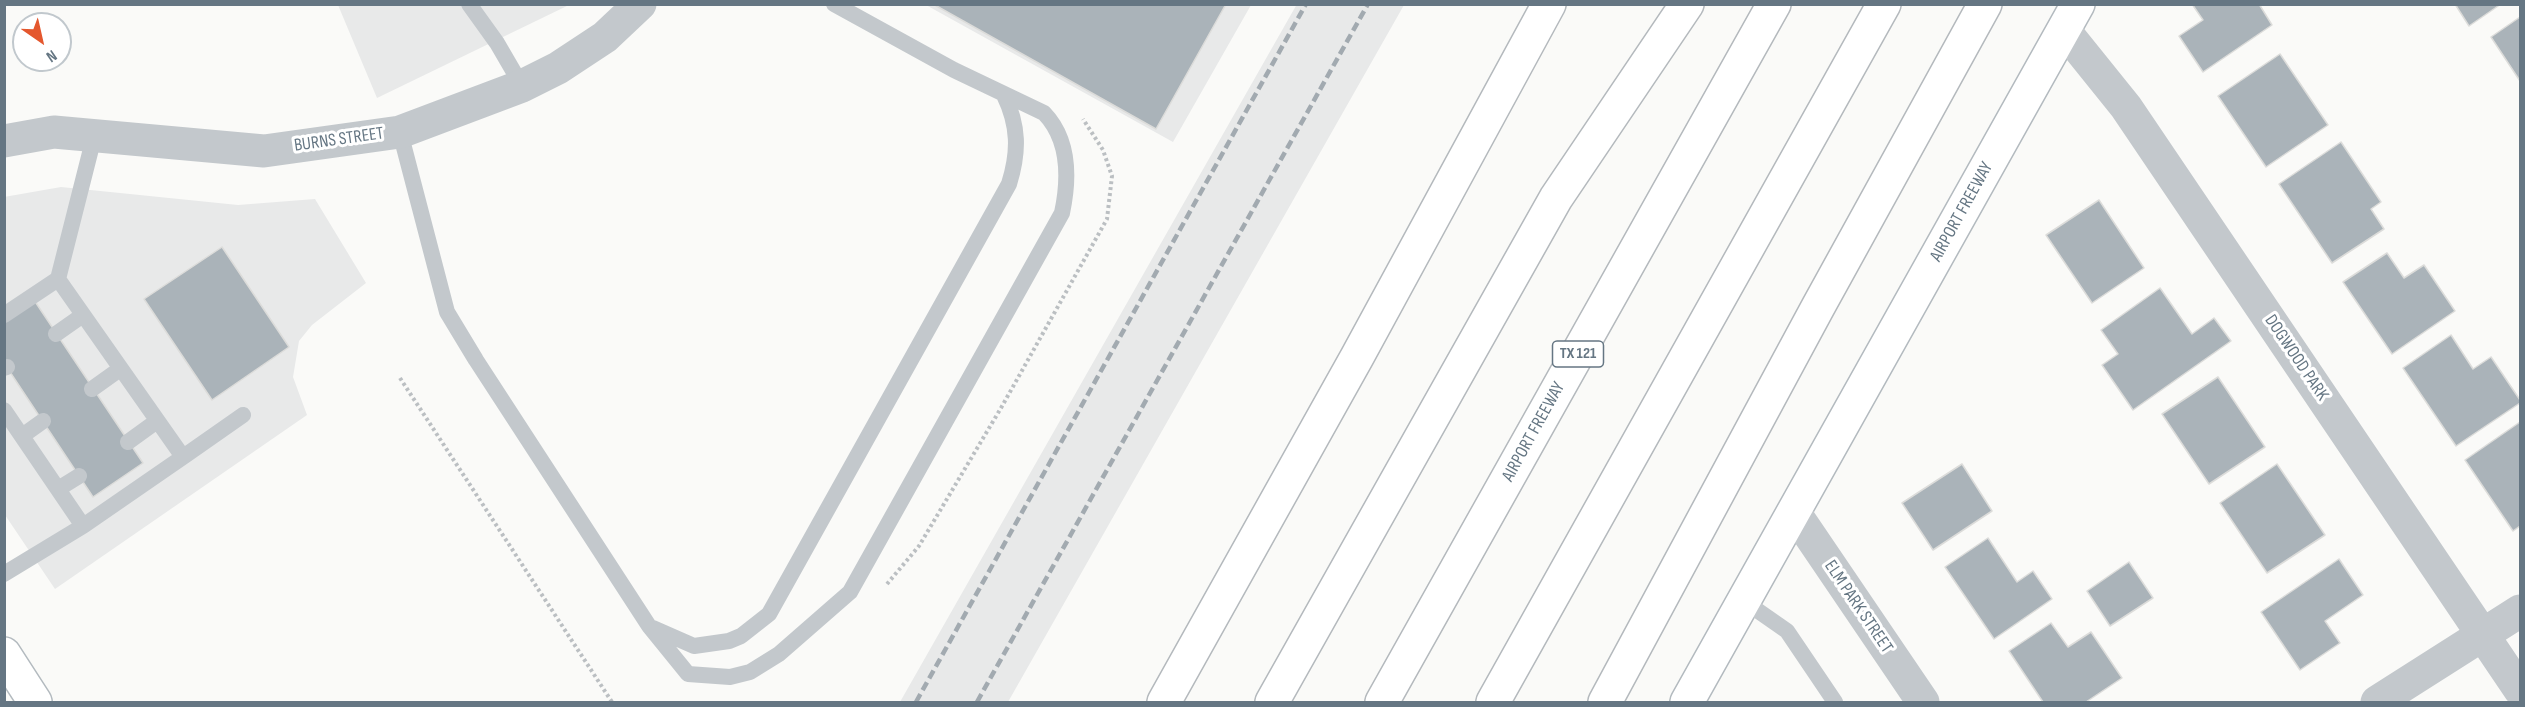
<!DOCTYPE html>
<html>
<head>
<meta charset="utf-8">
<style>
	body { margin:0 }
	#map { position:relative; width:2525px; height:707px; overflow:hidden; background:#fafaf8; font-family:"Sofia Sans Condensed",sans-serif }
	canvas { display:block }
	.frame { position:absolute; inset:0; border:6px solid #657683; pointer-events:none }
	.north { position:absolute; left:12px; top:12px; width:60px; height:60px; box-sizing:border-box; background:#fff; border:2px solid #c1c8cd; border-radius:50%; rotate:146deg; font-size:16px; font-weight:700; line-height:24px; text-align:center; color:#657683 }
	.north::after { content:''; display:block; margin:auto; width:21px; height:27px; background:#e4572e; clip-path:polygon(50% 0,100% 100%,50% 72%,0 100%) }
</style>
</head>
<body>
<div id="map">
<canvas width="2525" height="707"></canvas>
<div class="frame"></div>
<div class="north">N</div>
</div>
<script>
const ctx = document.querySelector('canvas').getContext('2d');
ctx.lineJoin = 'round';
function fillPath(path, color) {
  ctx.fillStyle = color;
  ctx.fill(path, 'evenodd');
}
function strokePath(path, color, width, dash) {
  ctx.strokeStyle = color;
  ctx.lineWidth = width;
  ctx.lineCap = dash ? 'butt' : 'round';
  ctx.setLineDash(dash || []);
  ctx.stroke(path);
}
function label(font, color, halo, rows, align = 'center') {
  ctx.font = font + ' "Sofia Sans Condensed",sans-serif';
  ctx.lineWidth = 6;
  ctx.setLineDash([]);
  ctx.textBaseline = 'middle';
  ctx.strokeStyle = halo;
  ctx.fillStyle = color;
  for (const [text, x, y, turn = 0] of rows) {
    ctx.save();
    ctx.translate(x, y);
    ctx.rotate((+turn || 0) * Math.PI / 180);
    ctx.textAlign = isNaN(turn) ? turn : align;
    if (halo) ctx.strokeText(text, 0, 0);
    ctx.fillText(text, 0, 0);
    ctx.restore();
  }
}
fillPath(new Path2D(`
	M1297,4l107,1 -396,697h-108z
	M338,5h231l-192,93z
	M926,5h325l-78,137z
	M61,187l177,18 77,-6 51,84 -54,42 -13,16 -6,36 14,38 -252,174 -50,-74 -1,-318z`), '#e8e9e9');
const building = new Path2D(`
	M933,4h293l-70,125z
	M2192,4h67l13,21 -69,47 -24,-36 24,-16z
	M2455,4h46l-32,22z
	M2520,17v64l-29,-44z
	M2280,54l48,71 -62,42 -48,-71z
	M2341,142l40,60 -10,7 13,20 -52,34 -53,-79z
	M2099,200l45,68 -52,35 -46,-68z
	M222,247l67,100 -77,53 -68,-101z
	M2387,253l17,25 20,-13 31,46 -63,43 -49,-72z
	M2160,288l32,46 22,-16 17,23 -98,69 -31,-45 16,-11 -17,-24z
	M34,300l109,163 -50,34 -89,-134v-43z
	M2451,335l22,34 18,-12 29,43v3l-64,43 -53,-78z
	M2218,377l47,70 -56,37 -47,-70z
	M2520,422v104l-7,5 -48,-71z
	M1962,464l30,47 -59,39 -31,-47z
	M2277,464l48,71 -58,38 -47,-70z
	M1988,538l29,44 16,-11 19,28 -58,40 -49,-72z
	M2339,559l24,36 -38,26 15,22 -40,27 -39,-58z
	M2129,562l24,36 -43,28 -23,-35z
	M2051,623l17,24 23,-15 31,46 -36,24h-43l-34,-51z`);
fillPath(building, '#aab3b9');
strokePath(building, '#dcdcda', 1.5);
const secondary = new Path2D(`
	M4,654l31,48
	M1687,702l391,-698`);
const highway = new Path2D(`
	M1164,702l193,-345 192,-353
	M1272,702l284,-504 131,-194
	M1382,702l392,-698
	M1493,702l391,-698
	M1605,702l213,-395 167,-303`);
strokePath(secondary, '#b3babf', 36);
strokePath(highway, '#b4b9bd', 36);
strokePath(new Path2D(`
	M400,378l212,324
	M887,584l32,-38 82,-138 106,-189 5,-43 -9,-26 -20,-31`), '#bbbfc2', 4, [3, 3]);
strokePath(new Path2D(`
	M469,4l28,39 25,43
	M400,132l47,180 29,48 173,266 39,48 42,3 20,-5 29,-18 71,-62 212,-379c7,-33 8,-73 -18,-100l-90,-43 -120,-66
	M58,279l125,178 -100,69
	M4,315l54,-36 36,-142
	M56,334l27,-19
	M4,368l3,-1
	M92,389l28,-20
	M4,410l79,116 -79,48
	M22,436l21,-15
	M128,442l29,-21
	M183,457l60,-42
	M58,489l21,-13
	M1744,601l43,30 48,71
	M653,628l41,18 35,-5 12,-5 28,-22 240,-430c10,-32 10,-58 -5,-89`), '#c3c8cc', 16);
strokePath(new Path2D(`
	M2064,30l62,77 394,583
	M4,141l50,-9 210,19 136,-19 122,-46 36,-18 47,-31 35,-33
	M1794,512l129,190
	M2377,702l143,-91`), '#c3c8cc', 33);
strokePath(secondary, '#fff', 33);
strokePath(highway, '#fff', 33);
strokePath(new Path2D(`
	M916,702l390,-698
	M977,702l391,-698`), '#a2aab0', 4.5, [9, 4.5]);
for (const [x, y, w] of [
	[1578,354,51]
]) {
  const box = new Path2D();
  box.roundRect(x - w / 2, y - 13, w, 26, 4.5);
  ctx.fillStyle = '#fff';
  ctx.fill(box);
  strokePath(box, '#657683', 1.5);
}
label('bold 16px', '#657683', null, [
	["TX 121",1578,354]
]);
label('18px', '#657683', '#fff', [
	["BURNS STREET",339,140,-8],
	["AIRPORT FREEWAY",1962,212,-61],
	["DOGWOOD PARK",2296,358,56],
	["AIRPORT FREEWAY",1534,432,-61],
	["ELM PARK STREET",1858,607,56]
]);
</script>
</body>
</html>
